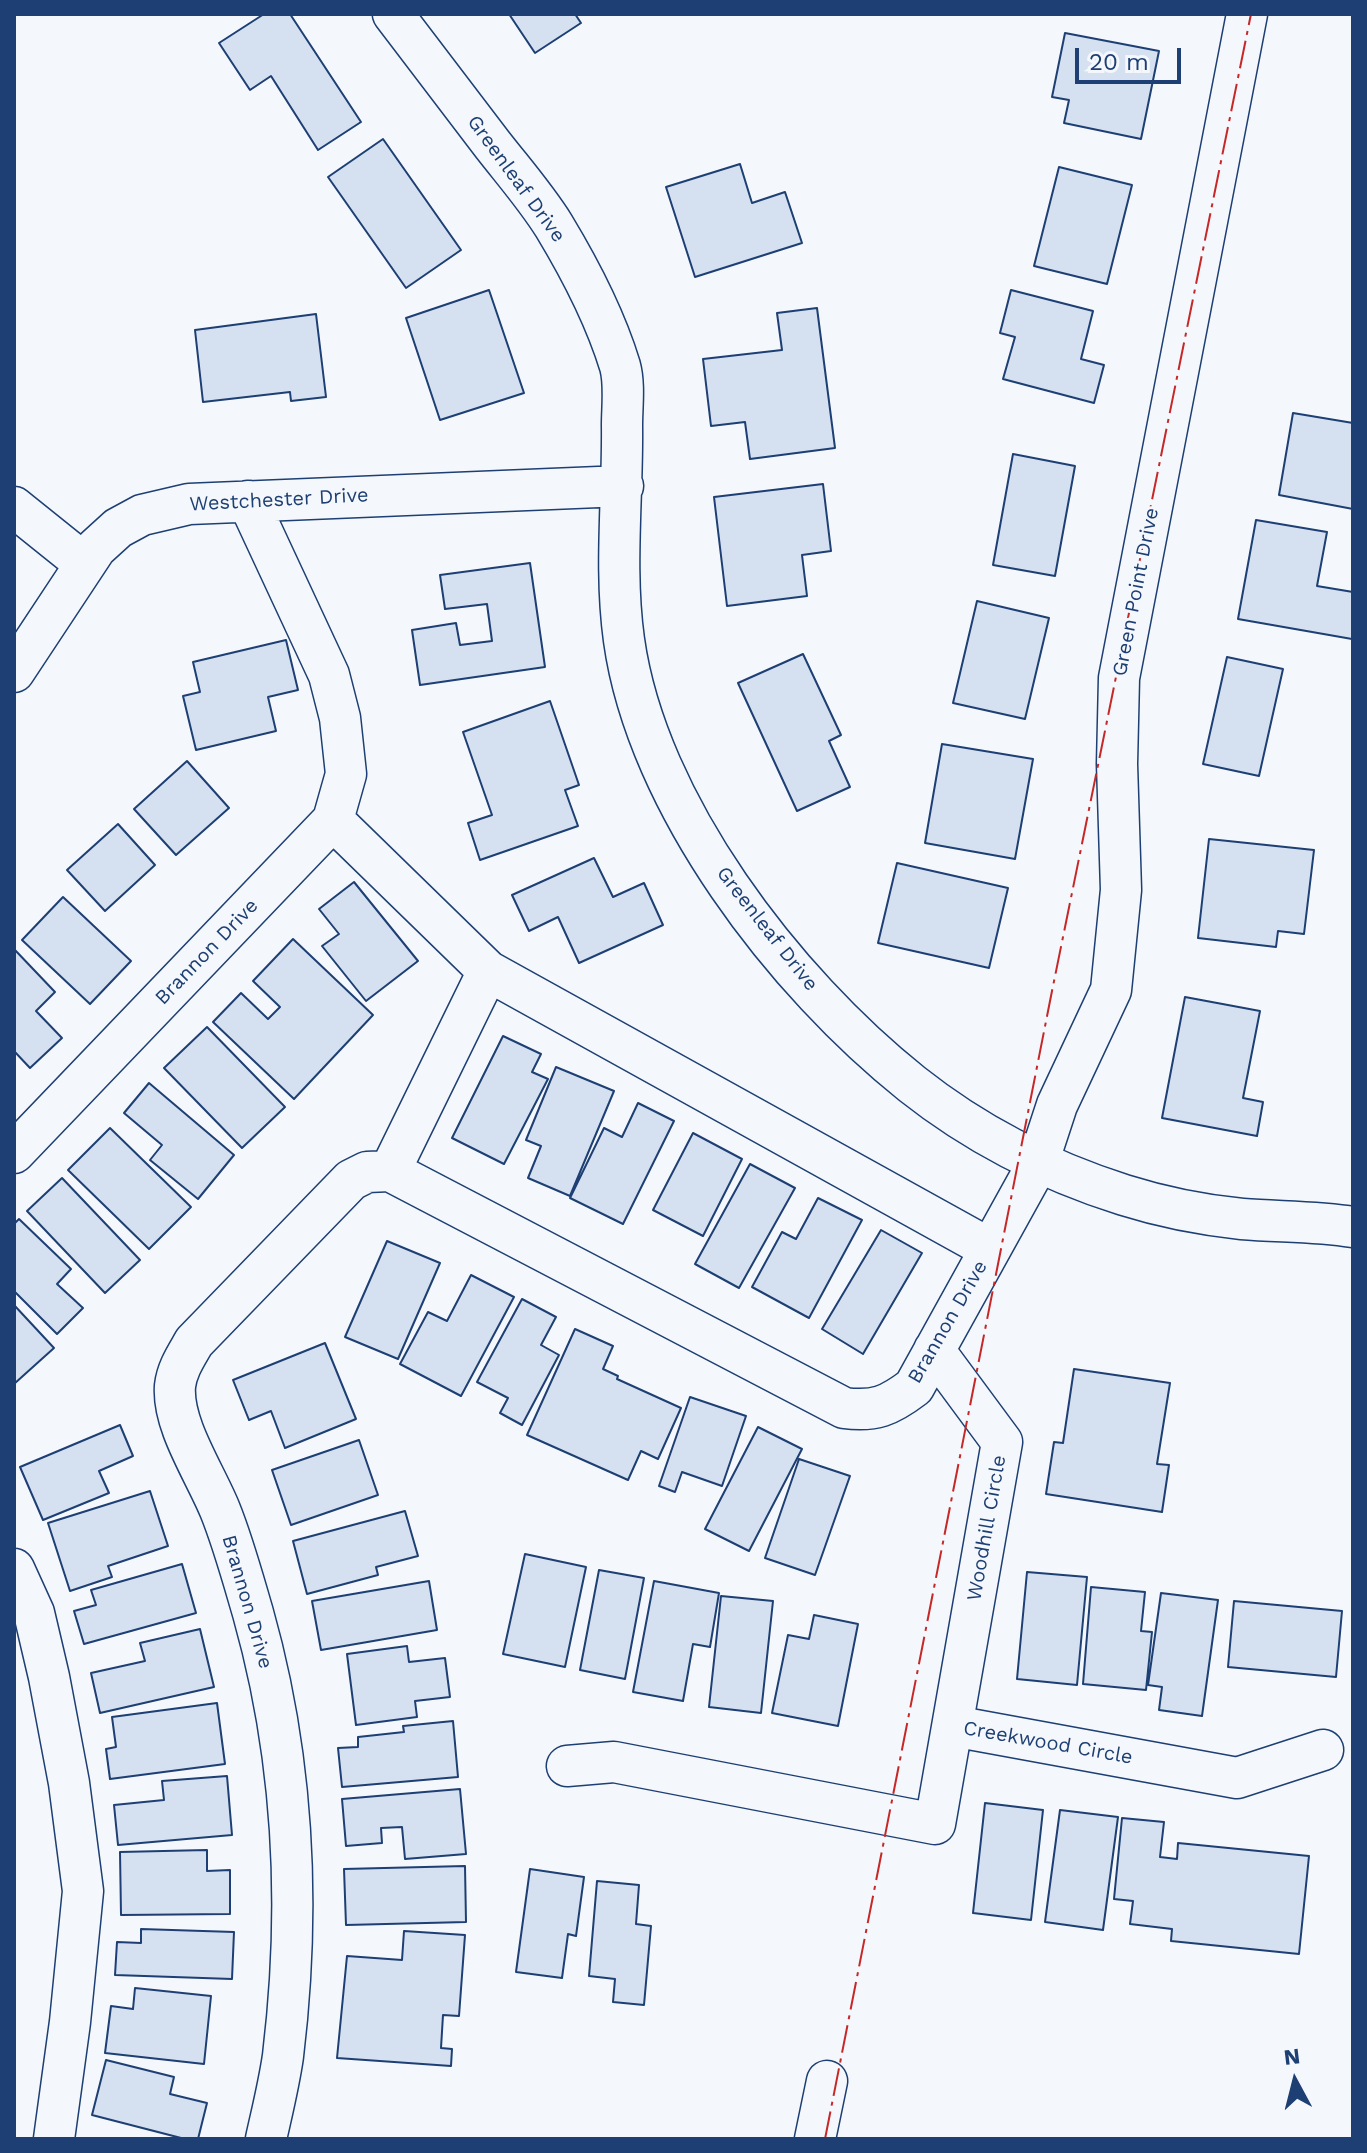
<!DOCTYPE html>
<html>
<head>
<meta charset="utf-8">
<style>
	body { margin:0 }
	#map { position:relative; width:1367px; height:2153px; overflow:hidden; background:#f4f7fb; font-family:"Work Sans",sans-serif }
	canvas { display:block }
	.frame { position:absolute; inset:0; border:16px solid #1d3f73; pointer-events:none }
	.north { position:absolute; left:1255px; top:2041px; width:80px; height:80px; -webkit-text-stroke:6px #f4f7fb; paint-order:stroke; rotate:353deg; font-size:22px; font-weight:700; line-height:32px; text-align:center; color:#1d3f73 }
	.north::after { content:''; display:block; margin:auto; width:28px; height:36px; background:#1d3f73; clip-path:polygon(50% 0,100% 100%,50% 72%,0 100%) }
	.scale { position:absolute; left:1075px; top:48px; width:106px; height:36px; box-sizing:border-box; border:4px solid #1d3f73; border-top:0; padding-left:10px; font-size:24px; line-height:28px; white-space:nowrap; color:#1d3f73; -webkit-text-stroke:6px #f4f7fb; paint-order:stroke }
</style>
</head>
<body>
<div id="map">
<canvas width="1367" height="2153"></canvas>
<div class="frame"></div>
<div class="north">N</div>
<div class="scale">20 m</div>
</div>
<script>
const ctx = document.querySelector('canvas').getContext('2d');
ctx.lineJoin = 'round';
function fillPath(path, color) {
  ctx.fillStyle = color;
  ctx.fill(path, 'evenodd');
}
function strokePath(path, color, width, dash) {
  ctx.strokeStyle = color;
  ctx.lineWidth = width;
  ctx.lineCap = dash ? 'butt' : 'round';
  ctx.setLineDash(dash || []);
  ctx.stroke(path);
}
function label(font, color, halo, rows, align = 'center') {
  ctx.font = font + ' "Work Sans",sans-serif';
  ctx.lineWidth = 6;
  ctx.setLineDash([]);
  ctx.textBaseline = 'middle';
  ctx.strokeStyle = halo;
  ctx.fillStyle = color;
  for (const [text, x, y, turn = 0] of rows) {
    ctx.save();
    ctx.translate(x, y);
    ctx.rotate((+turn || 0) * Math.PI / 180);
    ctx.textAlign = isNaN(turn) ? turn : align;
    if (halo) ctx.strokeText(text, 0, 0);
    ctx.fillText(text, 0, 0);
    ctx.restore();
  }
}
const building = new Path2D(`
	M264,14h26l71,108 -43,28 -47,-74 -21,14 -31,-47z
	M509,14h66l6,9 -46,30z
	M1065,33l94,18 -18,88 -77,-16 5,-23 -17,-3z
	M383,139l78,111 -55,38 -78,-111z
	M740,164l12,39 33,-11 17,51 -107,34 -29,-90z
	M1059,167l73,18 -25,99 -73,-18z
	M489,290l35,103 -84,27 -34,-102z
	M1011,290l82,21 -12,48 23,6 -10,38 -91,-24 12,-42 -15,-4z
	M817,308l18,140 -85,11 -5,-37 -34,4 -8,-67 79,-9 -5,-37z
	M316,314l10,83 -35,4 -1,-9 -87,10 -8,-72z
	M1293,413l60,10v86l-74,-14z
	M1013,454l62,12 -20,110 -62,-11z
	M823,484l8,67 -29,4 5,41 -80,10 -13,-109z
	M1256,520l71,12 -10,54 36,6 -1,47 -114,-20z
	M530,563l15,104 -125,18 -8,-55 44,-7 4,22 32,-4 -5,-37 -42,5 -5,-34z
	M977,601l72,17 -24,101 -72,-16z
	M286,640l12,50 -30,7 8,34 -80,19 -13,-54 17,-4 -7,-30z
	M803,654l38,81 -12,6 21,46 -53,24 -59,-128z
	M1227,657l56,12 -24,107 -56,-12z
	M550,701l29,84 -14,5 13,36 -98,34 -12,-37 24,-8 -29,-83z
	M942,744l91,15 -18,100 -90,-16z
	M187,761l42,47 -53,47 -42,-46z
	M118,824l37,41 -50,46 -38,-41z
	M1209,839l105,11 -10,84 -26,-3 -2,16 -78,-9z
	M594,858l19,39 31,-14 19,42 -84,38 -21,-46 -29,14 -17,-36z
	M897,863l111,25 -19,80 -111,-25z
	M354,882l64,79 -52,40 -44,-55 17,-12 -20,-25z
	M63,897l68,64 -41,43 -68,-64z
	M293,939l80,76 -79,84 -81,-77 28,-29 27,26 12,-12 -27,-26z
	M14,949l41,43 -19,19 26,27 -32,30 -16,-17z
	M1185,997l75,14 -17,87 20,4 -6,34 -95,-18z
	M207,1027l78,80 -43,41 -78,-80z
	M503,1036l38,18 -9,18 16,7 -44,85 -52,-26z
	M556,1067l58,24 -44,105 -42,-18 13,-32 -15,-6z
	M149,1083l85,72 -36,44 -48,-39 12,-15 -38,-32z
	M638,1103l36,18 -51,103 -53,-26 34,-70 18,9z
	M110,1128l81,79 -42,42 -81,-79z
	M693,1133l49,26 -39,77 -50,-26z
	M750,1164l45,24 -56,100 -44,-24z
	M62,1178l78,82 -35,33 -78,-82z
	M818,1198l44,22 -53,98 -57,-31 30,-55 14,7z
	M19,1219l52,50 -14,15 26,24 -26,26 -43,-43v-67z
	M881,1230l41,23 -59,101 -41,-25z
	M387,1241l53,22 -42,96 -53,-22z
	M471,1275l43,22 -53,99 -61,-32 28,-52 19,9z
	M522,1299l34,18 -15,28 18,10 -37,70 -22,-12 8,-15 -31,-16z
	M14,1305l40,43 -40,36z
	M575,1329l38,17 -10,23 15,7 -1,3 64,29 -23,51 -17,-8 -13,29 -101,-45z
	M325,1343l31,76 -71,29 -14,-37 -22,9 -16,-40z
	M1074,1369l96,14 -13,81 12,1 -7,47 -116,-18 8,-52 9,1z
	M690,1397l56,19 -24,70 -40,-14 -7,20 -16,-6z
	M120,1425l13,31 -34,15 10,22 -66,27 -23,-53z
	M758,1427l44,22 -53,102 -44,-22z
	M359,1440l19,55 -87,30 -19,-55z
	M799,1459l51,17 -35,99 -50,-17z
	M150,1491l18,55 -60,20 4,11 -42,14 -22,-68z
	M405,1511l13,45 -42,11 2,8 -71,19 -14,-53z
	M525,1554l61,13 -21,100 -62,-13z
	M182,1564l14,49 -112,31 -10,-33 22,-6 -5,-15z
	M599,1570l45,8 -19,101 -45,-9z
	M1027,1572l60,5 -10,108 -60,-6z
	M429,1581l8,49 -116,20 -9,-49z
	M654,1581l65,12 -9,54 -17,-3 -10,57 -50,-9z
	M1091,1587l54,5 -4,39 11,1 -6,58 -63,-6z
	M1161,1593l57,7 -16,116 -43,-6 3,-23 -14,-2z
	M721,1596l52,5 -12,112 -52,-6z
	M1234,1601l108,10 -6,66 -108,-10z
	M814,1615l44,9 -20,102 -66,-13 16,-78 21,4z
	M200,1629l14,58 -114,26 -9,-40 54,-12 -5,-18z
	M407,1646l2,16 36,-4 5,39 -35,4 2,16 -61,8 -9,-71z
	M217,1703l8,61 -115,15 -4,-30 10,-2 -4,-30z
	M453,1721l5,56 -116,10 -4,-39 20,-1v-10l46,-5 -1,-6z
	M227,1776l5,59 -114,10 -4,-40 50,-5 -2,-19z
	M460,1789l6,65 -61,5 -3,-32 -21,1 1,15 -36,3 -4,-47z
	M985,1803l58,7 -12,110 -58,-7z
	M1060,1810l58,7 -15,113 -58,-8z
	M1122,1818l42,4 -4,35 17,2 1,-16 131,13 -10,98 -128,-13 1,-12 -42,-5 3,-23 -19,-2z
	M207,1850v21l23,-1v44l-109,1 -1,-63z
	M465,1866l1,56 -120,3 -2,-56z
	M530,1869l54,8 -8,59 -8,-2 -6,44 -46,-6z
	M597,1881l42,4 -3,39 15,2 -7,79 -31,-3 2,-23 -26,-3z
	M141,1929l93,3 -2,47 -117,-4 2,-33 24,1z
	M404,1931l61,4 -6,81 -16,-1 -2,33 11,1 -1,17 -114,-8 10,-102 55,4z
	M135,1988l76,8 -7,68 -99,-11 6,-47 22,3z
	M106,2060l68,17 -4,17 37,9 -9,36h-13l-93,-24z`);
fillPath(building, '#d5e0f0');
strokePath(building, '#1d3f73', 2);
const minor = new Path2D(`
	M393,14c33,43 66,87 99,130 21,27 44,53 62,82 26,43 51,91 66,140 5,18 2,41 2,59 1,71 -8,144 2,215 23,165 161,343 288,444 63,50 136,87 212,111 38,12 79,20 118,24 37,3 74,2 111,8
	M14,507l71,57
	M14,672l82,-124 22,-20 24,-13 47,-11 434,-18
	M333,820l155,151 502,278
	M14,1153l319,-333 13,-46 -6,-56 -11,-43 -81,-174
	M390,1171l454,237c31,4 45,-2 70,-21l124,-224 19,-58 54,-115 10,-100 -4,-126 2,-86 128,-664
	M14,1569l20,44 15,64 20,106 14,108 -13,131 -16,117
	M953,1726l284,52 86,-28
	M567,1766l47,-4 321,62 67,-382 -68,-92
	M266,2139c6,-27 13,-55 17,-83 18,-149 11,-298 -30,-443 -10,-34 -20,-71 -33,-103 -15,-37 -48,-85 -45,-124 2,-17 11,-30 19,-44l157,-162 16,-8 23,-1 98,-200
	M815,2139l12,-58`);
strokePath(minor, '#1d3f73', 43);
strokePath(minor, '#f4f7fb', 40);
strokePath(new Path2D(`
	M825,2139l227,-1148 199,-977`), '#c62828', 2, [28, 6, 4, 6]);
label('20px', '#1d3f73', '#f4f7fb', [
	["Greenleaf Drive",516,179,54],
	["Westchester Drive",279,500,-3],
	["Green Point Drive",1136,592,-79],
	["Greenleaf Drive",767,929,52],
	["Brannon Drive",207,952,-46],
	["Brannon Drive",948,1322,-60],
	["Woodhill Circle",987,1528,-80],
	["Brannon Drive",247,1602,74],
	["Creekwood Circle",1048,1743,10]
]);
</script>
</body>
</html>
